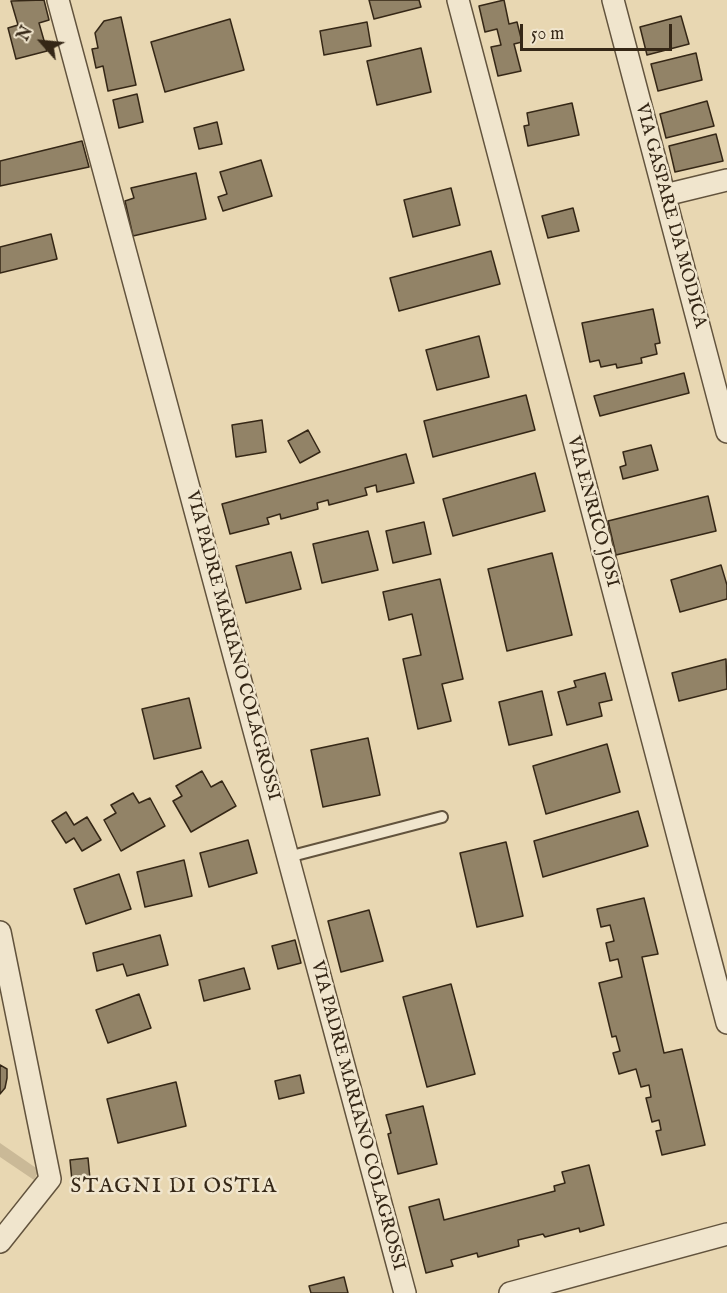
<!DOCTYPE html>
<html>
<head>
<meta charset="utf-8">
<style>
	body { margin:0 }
	#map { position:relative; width:727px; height:1293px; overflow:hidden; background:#e8d7b2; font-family:"IM FELL English",serif }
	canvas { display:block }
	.north { position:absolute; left:12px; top:12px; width:60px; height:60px; -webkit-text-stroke:4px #f0e5cd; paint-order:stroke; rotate:297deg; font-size:16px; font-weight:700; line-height:24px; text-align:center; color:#352716 }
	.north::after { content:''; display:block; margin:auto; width:21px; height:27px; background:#352716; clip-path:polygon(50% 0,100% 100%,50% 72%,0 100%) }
	.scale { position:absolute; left:520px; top:24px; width:152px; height:27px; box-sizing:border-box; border:3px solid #352716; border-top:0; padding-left:8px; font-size:18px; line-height:21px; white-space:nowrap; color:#352716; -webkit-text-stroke:4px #f0e5cd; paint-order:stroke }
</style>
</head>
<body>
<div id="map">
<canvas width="727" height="1293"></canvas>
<div class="north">N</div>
<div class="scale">50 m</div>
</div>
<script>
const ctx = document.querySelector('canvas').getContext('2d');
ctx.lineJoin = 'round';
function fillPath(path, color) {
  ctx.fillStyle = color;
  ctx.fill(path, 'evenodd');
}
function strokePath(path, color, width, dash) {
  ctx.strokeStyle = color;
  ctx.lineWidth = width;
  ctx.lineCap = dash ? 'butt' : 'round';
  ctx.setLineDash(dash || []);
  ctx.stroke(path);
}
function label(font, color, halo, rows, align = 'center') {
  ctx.font = font + ' "IM FELL English",serif';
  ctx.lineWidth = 5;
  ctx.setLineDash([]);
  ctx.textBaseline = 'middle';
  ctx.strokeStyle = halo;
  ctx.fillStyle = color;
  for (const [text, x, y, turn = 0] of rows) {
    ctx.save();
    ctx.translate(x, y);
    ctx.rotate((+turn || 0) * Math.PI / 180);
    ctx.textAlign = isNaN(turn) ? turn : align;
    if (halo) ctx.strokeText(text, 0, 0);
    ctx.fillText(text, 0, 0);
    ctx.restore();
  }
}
fillPath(new Path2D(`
	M0,1143l39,27 -5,10 -34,-23z`), '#cab997');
const building = new Path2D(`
	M44,0l5,20 -10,3 8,28 -31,8 -8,-31 10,-3 -7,-24z
	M369,0h50l2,7 -47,12z
	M504,0l5,24 8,-2 5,20 -8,2 7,27 -23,5 -7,-29 10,-2 -4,-16 -12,3 -6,-26z
	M681,16l8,28 -42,11 -7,-28z
	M121,17l15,68 -28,6 -5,-25 -7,2 -4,-19 6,-1 -3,-15 9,-12z
	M230,19l14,51 -79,22 -14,-50z
	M367,22l4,24 -47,9 -4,-24z
	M421,48l10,44 -54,13 -10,-44z
	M696,53l6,27 -44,11 -7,-27z
	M137,94l6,28 -24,6 -6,-28z
	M707,101l7,25 -48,12 -6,-24z
	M572,103l7,32 -51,11 -4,-20 5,-1 -2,-12z
	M217,122l5,22 -23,5 -5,-21z
	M716,134l7,27 -48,11 -6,-26z
	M82,141l7,26 -89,19v-25z
	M261,160l11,36 -49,15 -5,-14 9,-3 -7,-22z
	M196,173l10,46 -73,17 -8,-35 9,-3 -3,-10z
	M451,188l9,37 -47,12 -9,-37z
	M573,208l6,23 -31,7 -6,-22z
	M51,234l6,25 -57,14v-26z
	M491,251l9,33 -101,27 -9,-33z
	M653,309l7,34 -5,1 2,10 -16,4 1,5 -25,5 -1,-4 -15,3 -2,-7 -9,2 -8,-39z
	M479,336l10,41 -52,13 -11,-40z
	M684,373l5,20 -89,23 -6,-20z
	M526,395l9,35 -102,27 -9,-36z
	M262,420l4,32 -30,5 -4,-32z
	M308,430l12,22 -20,11 -12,-22z
	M651,445l7,25 -35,9 -3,-12 6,-2 -3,-13z
	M406,454l8,29 -37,9 -1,-7 -11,3 2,7 -38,10 -1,-5 -11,3 1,6 -37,10 -1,-5 -13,4 2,6 -39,10 -8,-30z
	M535,473l10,38 -92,25 -10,-37z
	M708,496l8,35 -100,24 -8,-34z
	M424,522l7,32 -38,9 -7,-32z
	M368,531l10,39 -56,13 -9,-39z
	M291,552l10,37 -55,14 -10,-37z
	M552,553l20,82 -65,16 -19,-82z
	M721,565l6,20v14l-47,13 -9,-32z
	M440,579l23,100 -21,5 9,37 -33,8 -15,-70 18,-4 -9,-41 -23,6 -6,-28z
	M726,659l1,30 -48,12 -7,-28z
	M605,673l7,27 -13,3 3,13 -35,9 -9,-33 18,-5 -2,-6z
	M542,691l10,44 -43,10 -10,-43z
	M189,698l12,50 -47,11 -12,-50z
	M368,738l12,57 -57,12 -12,-57z
	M607,744l13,48 -74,22 -13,-48z
	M202,771l9,16 11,-6 14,25 -45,26 -18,-31 9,-5 -6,-10z
	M133,793l6,10 11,-5 15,28 -44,25 -17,-31 12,-7 -5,-8z
	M638,811l10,35 -105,31 -9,-36z
	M66,812l8,13 13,-8 14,23 -19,11 -8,-13 -8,5 -14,-22z
	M248,840l9,33 -48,14 -9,-34z
	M506,842l17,74 -46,11 -17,-74z
	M184,860l8,36 -47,11 -8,-35z
	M119,874l12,35 -45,15 -12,-35z
	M644,898l14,56 -16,3 22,96 18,-4 23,96 -43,10 -6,-24 5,-1 -2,-10 -7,2 -6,-24 5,-1 -2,-12 -8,2 -5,-18 -17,5 -6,-21 7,-2 -4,-15 -4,1 -13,-54 23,-6 -4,-18 -8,2 -4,-18 8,-2 -4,-16 -9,2 -4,-18z
	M369,910l14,51 -42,11 -13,-51z
	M160,935l8,30 -41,11 -4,-12 -26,7 -4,-18z
	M295,940l6,23 -23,6 -6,-23z
	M244,968l6,21 -46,12 -5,-21z
	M451,984l24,90 -48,13 -24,-90z
	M139,994l12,34 -43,15 -12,-33z
	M0,1065l7,4v9l-2,10 -5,6z
	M300,1075l4,18 -25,6 -4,-18z
	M176,1082l10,44 -68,17 -11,-44z
	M423,1106l14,58 -39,10 -10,-40 3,-1 -5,-18z
	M88,1158l2,21 -18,2 -2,-21z
	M589,1165l15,60 -24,7 -1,-4 -34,9 -2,-3 -25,6 1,6 -41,11 -1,-4 -26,7 2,6 -27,7 -17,-66 30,-8 5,21 111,-29 -1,-5 11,-3 -3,-11z
	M344,1277l4,16h-37l-2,-7z`);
fillPath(building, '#928367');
strokePath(building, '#352716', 1.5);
const service = new Path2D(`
	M288,857l154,-40`);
const minor = new Path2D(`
	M58,0l347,1293
	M458,0l269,1023
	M613,0l114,432
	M665,195l62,-15
	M0,932l50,247 -50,63
	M510,1293l217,-59`);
strokePath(service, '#62533d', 14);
strokePath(minor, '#62533d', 24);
strokePath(service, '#f0e5cd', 10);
strokePath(minor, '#f0e5cd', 21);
label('18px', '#352716', '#f0e5cd', [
	["VIA GASPARE DA MODICA",670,216,75],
	["VIA ENRICO JOSI",592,512,75],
	["VIA PADRE MARIANO COLAGROSSI",232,646,75],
	["VIA PADRE MARIANO COLAGROSSI",357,1116,75]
]);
ctx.letterSpacing = '1.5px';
label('21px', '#352716', '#f0e5cd', [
	["STAGNI DI OSTIA",174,1188]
]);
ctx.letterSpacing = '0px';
</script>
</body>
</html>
